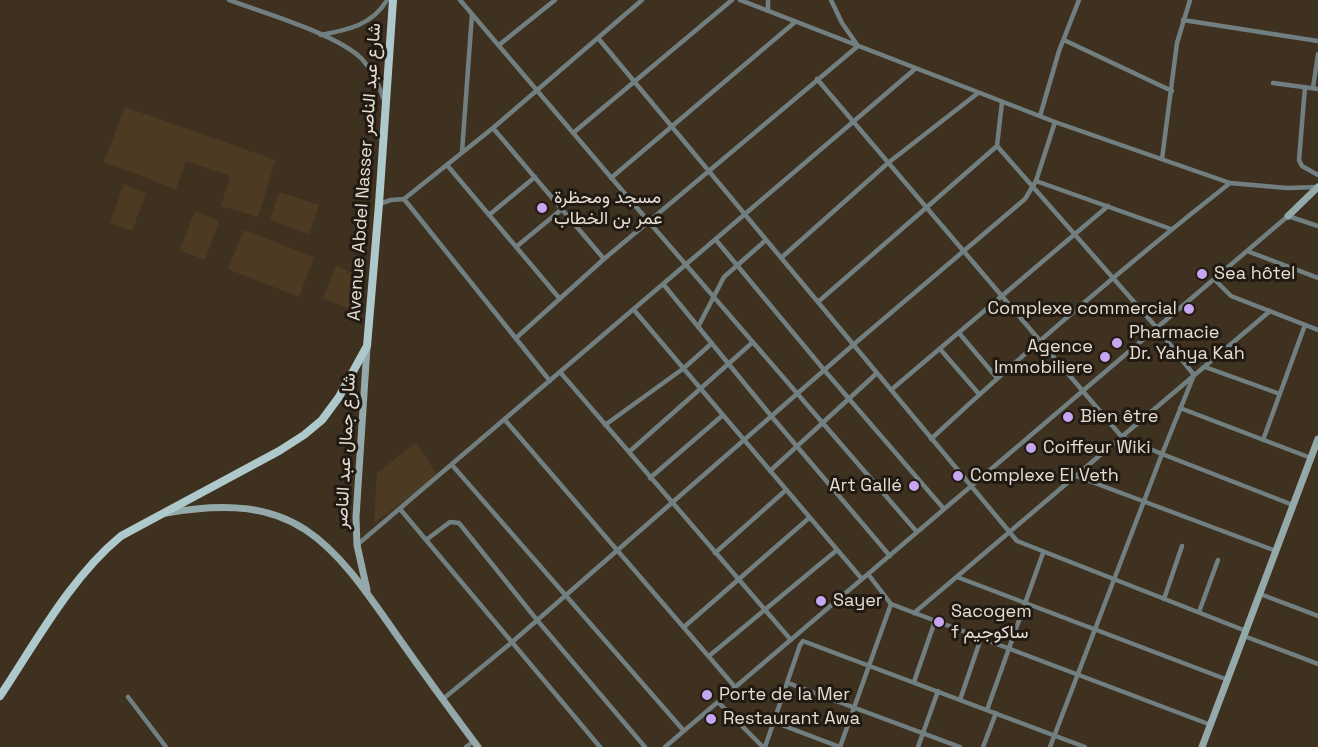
<!DOCTYPE html>
<html>
<head>
<meta charset="utf-8">
<style>
	body { margin:0 }
	canvas { display:block; background:#3f3120 }
</style>
</head>
<body>
<canvas width="1318" height="747"></canvas>
<script>
const ctx = document.querySelector('canvas').getContext('2d');
ctx.lineJoin = 'round';
function fillPath(path, color) {
  ctx.fillStyle = color;
  ctx.fill(path, 'evenodd');
}
function strokePath(path, color, width, dash) {
  ctx.strokeStyle = color;
  ctx.lineWidth = width;
  ctx.lineCap = dash ? 'butt' : 'round';
  ctx.setLineDash(dash || []);
  ctx.stroke(path);
}
function label(font, color, halo, rows, align = 'center') {
  ctx.font = font + ' "Space Grotesk",Vazirmatn,sans-serif';
  ctx.lineWidth = 6;
  ctx.setLineDash([]);
  ctx.textBaseline = 'middle';
  ctx.strokeStyle = halo;
  ctx.fillStyle = color;
  for (const [text, x, y, turn = 0] of rows) {
    ctx.save();
    ctx.translate(x, y);
    ctx.rotate((+turn || 0) * Math.PI / 180);
    ctx.textAlign = isNaN(turn) ? turn : align;
    if (halo) ctx.strokeText(text, 0, 0);
    ctx.fillText(text, 0, 0);
    ctx.restore();
  }
}
fillPath(new Path2D(`
	M125,107l150,53 -17,57 -37,-11 9,-29 -2,-2 -42,-14 -10,28 -72,-27z
	M124,184l22,9 -14,38 -22,-8z
	M279,192l40,13 -10,29 -39,-14z
	M195,211l24,10 -14,39 -25,-10z
	M244,230l70,27 -15,40 -71,-28z
	M336,265l19,10 -4,34 -28,-11z
	M416,443l22,33 -64,47 3,-50z`), '#4d3a23');
strokePath(new Path2D(`
	M229,0c35,13 108,34 133,59 11,12 17,26 22,41
	M460,0l189,222 268,310
	M740,0l315,122 175,61 57,5 31,-1
	M831,0l11,23 16,23
	M768,11v-11
	M1183,20l135,21
	M321,35c26,-5 52,-10 66,-35
	M598,38l419,503 229,90
	M1064,40l108,51
	M499,45l56,-45
	M817,79l305,358 40,17 131,51
	M1273,83l45,6
	M1305,87l-6,73 3,6 16,9
	M1313,88l5,-34
	M1040,116l19,-65 20,-51
	M493,128l111,131
	M573,133l159,-133
	M997,146l160,182 37,47 -32,79 -112,293
	M462,152l10,-138
	M1162,159l15,-116 13,-43
	M447,165l113,134
	M611,178l184,-156
	M1036,181l135,48
	M404,199l146,182
	M379,204l12,-4 13,-1 89,-71 149,-128
	M489,215l46,-38
	M716,240l109,131 119,138
	M516,247l46,-38
	M1247,251l71,27
	M781,258l107,-95 90,-70
	M1214,279l17,17 87,34
	M664,285l108,132 118,139
	M818,302l179,-156 5,-44
	M634,310l228,269
	M698,327l26,-50 42,-37
	M959,333l38,45
	M516,338l88,-79 254,-213
	M940,349l39,45
	M1205,367l75,27
	M560,372l231,268
	M891,390l217,-184
	M1180,408l131,50
	M505,420l230,267
	M605,425l79,-57 28,-25
	M931,439c96,-89 196,-175 299,-256
	M1263,440l42,-115
	M629,452l124,-110
	M452,465l232,266
	M770,471l107,-98
	M1076,476l200,75
	M650,478l73,-63
	M400,509l200,238
	M426,540l24,-18 9,1 78,97 108,127
	M357,545l558,-476
	M715,553l71,-63
	M868,574l23,30 320,121
	M957,577l271,103
	M1260,594l58,22
	M1164,599l18,-53
	M1199,612l19,-52
	M914,613l356,-302
	M684,627l125,-109
	M1244,636l74,28
	M709,656l128,-106
	M914,682l21,-61
	M788,683l172,64
	M128,697l38,50
	M443,699l68,-56 342,-298 172,-146 11,-18 19,-59
	M960,700l21,-62
	M718,702l45,45
	M987,710l56,-157
	M774,722l66,25
	M466,747l8,-6
	M665,747l623,-531 30,10
	M765,747l35,-102 3,-4 282,106
	M840,747l51,-143
	M918,747l20,-56
	M983,747l13,-34`), '#727f80', 4.5);
strokePath(new Path2D(`
	M1288,216l30,-29
	M367,347l-11,170 1,28 10,45
	M166,513c130,-23 164,26 232,124 26,37 53,74 80,110
	M1202,747l116,-308`), '#94a9aa', 7);
strokePath(new Path2D(`
	M0,696c36,-54 71,-119 121,-160l158,-85 25,-16 18,-15 17,-23 28,-51 12,-142 14,-204`), '#aec9cb', 8);
for (const [x, y, r, color] of [
	[542,208,6,"#c6a6f0"],
	[1202,274,6,"#c6a6f0"],
	[1189,309,6,"#c6a6f0"],
	[1117,343,6,"#c6a6f0"],
	[1105,357,6,"#c6a6f0"],
	[1068,417,6,"#c6a6f0"],
	[1031,448,6,"#c6a6f0"],
	[958,476,6,"#c6a6f0"],
	[914,486,6,"#c6a6f0"],
	[821,601,6,"#c6a6f0"],
	[939,622,6,"#c6a6f0"],
	[707,695,6,"#c6a6f0"],
	[711,719,6,"#c6a6f0"]
]) {
  const dot = new Path2D();
  dot.arc(x, y, r, 0, 2 * Math.PI);
  ctx.fillStyle = color;
  ctx.fill(dot);
  strokePath(dot, '#211a13', 2);
}
label('18px', '#e6ddd2', '#211a13', [
	["Avenue Abdel Nasser شارع عبد الناصر",365,172,-86],
	["شارع جمال عبد الناصر",346,451,-87]
]);
label('18px', '#e6ddd2', '#211a13', [
	["مسجد ومحظرة",554,198],
	["عمر بن الخطاب",554,219],
	["Sea hôtel",1214,274],
	["Complexe commercial",1177,309,"right"],
	["Pharmacie",1129,333],
	["Dr. Yahya Kah",1129,354],
	["Agence",1093,347,"right"],
	["Immobiliere",1093,368,"right"],
	["Bien être",1080,417],
	["Coiffeur Wiki",1043,448],
	["Complexe El Veth",970,476],
	["Art Gallé",902,486,"right"],
	["Sayer",833,601],
	["Sacogem",951,612],
	["f ساكوجيم",951,633],
	["Porte de la Mer",719,695],
	["Restaurant Awa",723,719]
], 'left');
</script>
</body>
</html>
